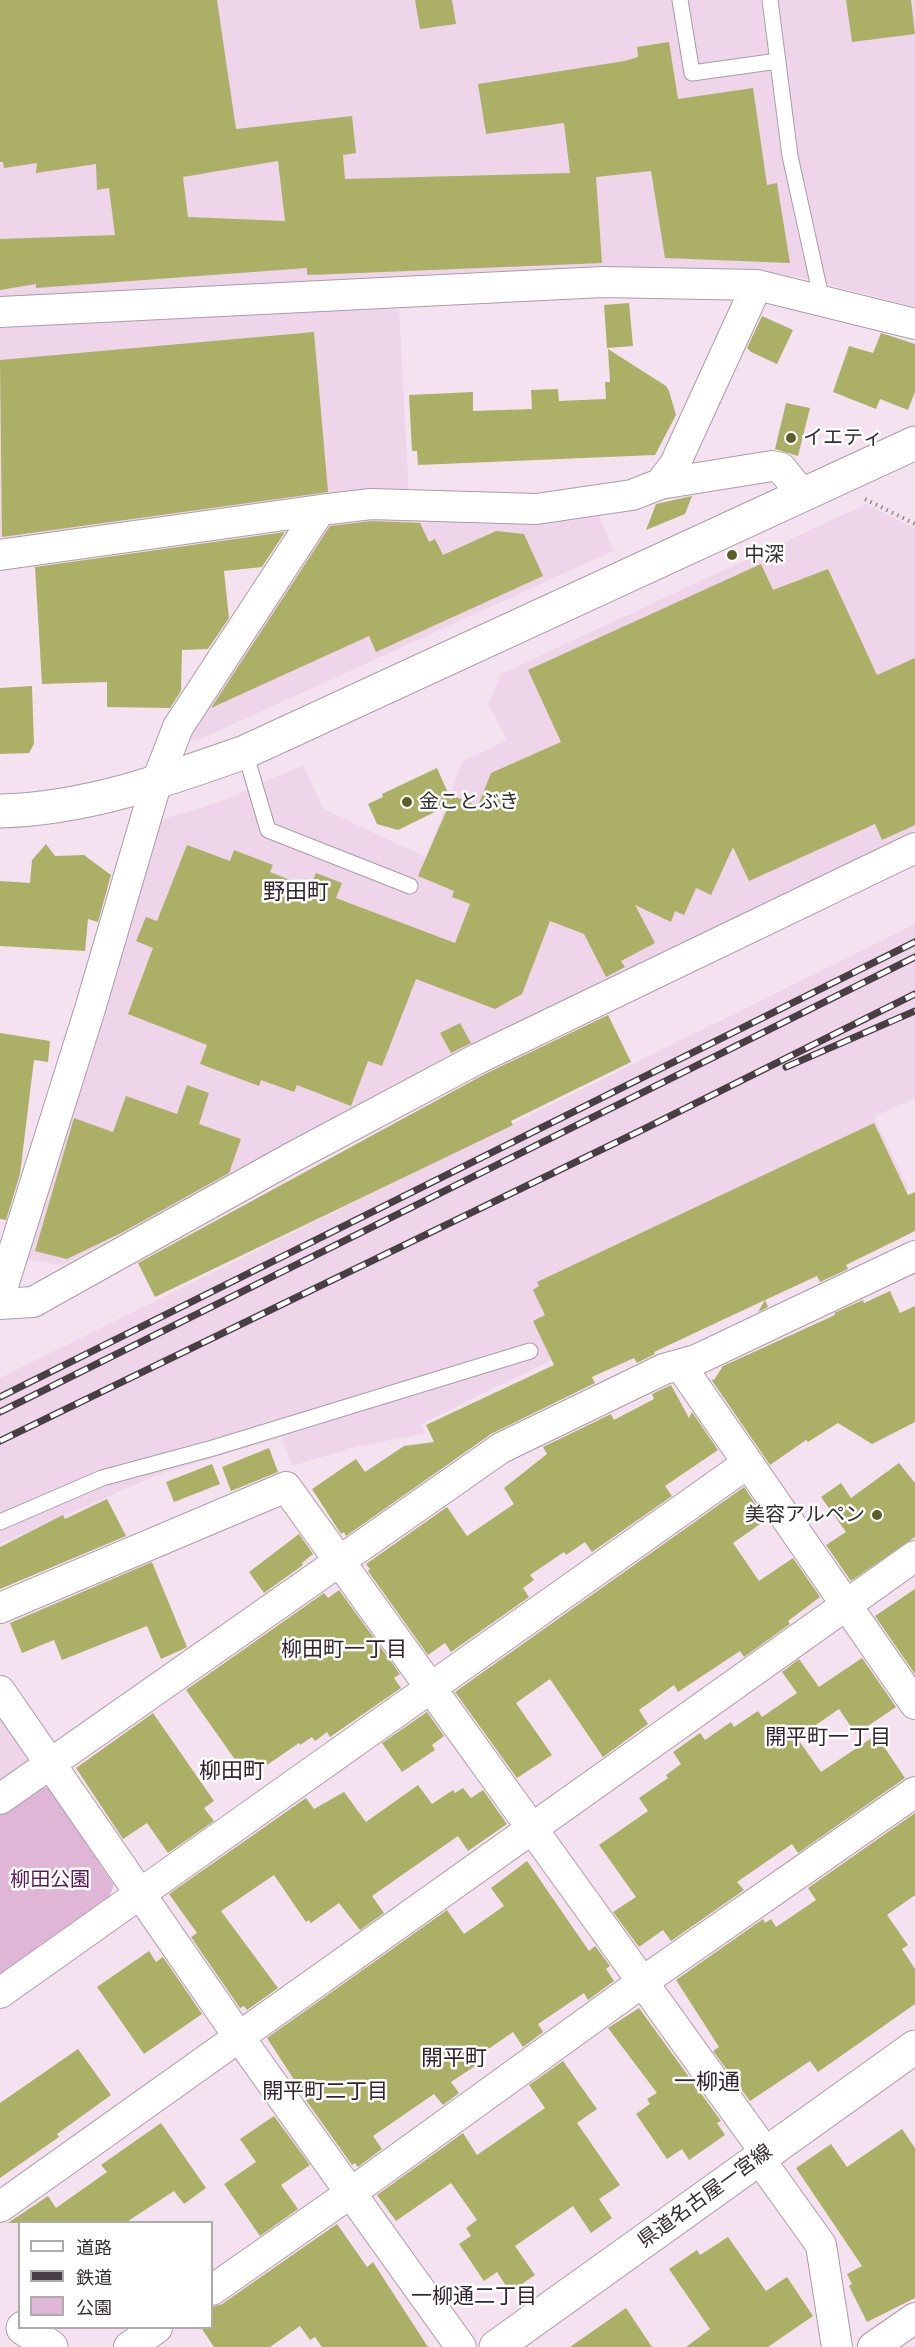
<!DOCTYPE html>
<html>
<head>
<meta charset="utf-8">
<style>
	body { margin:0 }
	#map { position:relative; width:915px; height:2347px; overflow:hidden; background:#f5e2f1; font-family:"Golos Text","Noto Sans JP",sans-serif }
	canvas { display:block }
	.legend { position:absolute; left:18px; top:2221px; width:195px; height:108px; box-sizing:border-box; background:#fff; border:2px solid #aeabad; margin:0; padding:8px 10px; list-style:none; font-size:18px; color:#342d32 }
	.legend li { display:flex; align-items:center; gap:12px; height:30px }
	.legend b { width:30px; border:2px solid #aeabad }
</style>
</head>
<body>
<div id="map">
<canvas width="915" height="2347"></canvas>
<ul class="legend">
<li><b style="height:8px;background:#fff"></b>道路</li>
<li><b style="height:8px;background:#483f45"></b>鉄道</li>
<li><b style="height:16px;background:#dfb6d6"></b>公園</li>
</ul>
</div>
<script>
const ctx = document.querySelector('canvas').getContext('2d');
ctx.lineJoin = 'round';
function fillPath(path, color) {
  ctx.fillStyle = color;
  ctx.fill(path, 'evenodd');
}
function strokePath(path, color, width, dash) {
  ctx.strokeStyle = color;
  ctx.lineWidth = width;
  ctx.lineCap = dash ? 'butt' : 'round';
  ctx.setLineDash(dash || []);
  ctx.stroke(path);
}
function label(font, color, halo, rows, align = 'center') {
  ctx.font = font + ' "Golos Text","Noto Sans JP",sans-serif';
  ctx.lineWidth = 5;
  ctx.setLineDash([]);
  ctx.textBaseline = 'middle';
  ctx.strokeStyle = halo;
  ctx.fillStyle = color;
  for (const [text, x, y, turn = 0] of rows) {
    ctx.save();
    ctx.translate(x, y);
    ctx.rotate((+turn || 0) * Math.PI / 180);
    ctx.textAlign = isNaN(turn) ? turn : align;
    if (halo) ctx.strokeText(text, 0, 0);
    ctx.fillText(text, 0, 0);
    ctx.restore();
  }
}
fillPath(new Path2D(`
	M0,0h915v307l-120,-31 -195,-8 -600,31z
	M399,309l10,187 -409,53v-225l31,-4z
	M866,504l49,25v301l-420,205 -432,230 -40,-6 134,-438 63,-19 83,-37 20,44 103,48 37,-96 44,-21 -19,-37 13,-29z
	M597,509l16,42 -419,191 -10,-7 141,-217z
	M915,924v174l-41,19 35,73 -31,15 -2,-4 -455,223 4,9 -74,15 -59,18 -10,-29 -125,38 -157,69v-166z
	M0,1716l27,40v11l-27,19z`), '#eed5e9');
fillPath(new Path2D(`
	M38,1787l11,1 65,97 -6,15 -108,78v-165z`), '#dfb6d6');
fillPath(new Path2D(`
	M0,0h217l19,129 116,-13 4,37 -13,2 2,24 225,-6 -6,-50 -78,11 -8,-50 147,-23 13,-4 -1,-10 32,-5 9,57 75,-11 14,97 10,-2 13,80 -125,-5 -14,-87 -55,6 6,86 -267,11 -28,1v-7l-271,20v-4l-36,6v-51l115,-4 -6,-47 -12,2 -1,-26 -60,9 1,-10 -33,5 -1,-6h-3zM278,161l7,60 -97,-4 -5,-40z
	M415,0h37l4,24 -36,5z
	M846,0h65l4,34 -63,8z
	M629,303l4,43 -26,2 -3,-43z
	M762,316l31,14 -16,34 -26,-12 -4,-4z
	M314,332l14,160 -326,45 -2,-177z
	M881,333l34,11v48l-7,18 -28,-11 -4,10 -43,-17 16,-46 24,7z
	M608,349l58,37 3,5 7,24 -21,40 -237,10 -1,-14h-5l-3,-56 64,-3v19l59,-2 -1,-19 27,-1 1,12 47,-2 -1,-17h5z
	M786,403l24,5 -12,48 -23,-7z
	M692,496l-7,18 -39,16 10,-26z
	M372,521l48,2 9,19 6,-3 8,16 53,-24 28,3 19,42 -167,76 -7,-16 -158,72 119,-182z
	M285,532l-23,35 -38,4 5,47 -21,31 -26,1 -1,41 -11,17 -63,-1v-25l-65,2 -7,-117z
	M761,564l12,26 55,-21 49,106 38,-17v167l-33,15 -7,-16 -126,57 -16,-34 -22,48 -15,-7 -12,27 -9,-4 -4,11 -36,-17 20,38 -34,18 4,6 -19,10 -22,-43 -34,-13 -28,73 -27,15 -79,-30 -34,87 -14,-5 -17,45 -54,-21 -3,7 -33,-12 -2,6 -59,-22 7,-19 -79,-31 25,-66 -17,-7 10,-24 11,4 30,-76 43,16 4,-11 39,15 -3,7 40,16 6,-15 26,10 -6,15 119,45 15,-39 -18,-7 2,-6 -36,-15 31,-71 -51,25 -21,-6 -9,-20 15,-7 -1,-3 55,-26 14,32 2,-4 25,10 13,-33 70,-31 -33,-72z
	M32,686l2,58 -5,9 -29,1v-66z
	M46,844l9,12 29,-1 27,20 -13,47 -10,-3 -3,32 -85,-5v-65l30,2 2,-23z
	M608,1015l23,47 -120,59 2,4 -358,172 -17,-34 347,-189z
	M460,1023l11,20 -20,10 -11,-20z
	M0,1033l50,8 -2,21 -14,-2 -14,114 -14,46 -6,-1z
	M187,1085l22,8 -10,31 42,15 -12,34 -106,59 -56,27 -32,-8 39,-133 39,14 13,-36 51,18z
	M874,1123l34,72 7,-3v39l-69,34 2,4 -28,13 -3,-6 -52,24 3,7 -10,5 7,-12 -111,52 1,2 -18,9 -3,-5 -42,19 3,6 -104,51 -145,102 -2,-4 -3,2 -29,-45 44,-30 9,13 39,-26 30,-4 -8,-17 128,-60 -21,-44 12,-6 -12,-25 6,-4 -2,-4z
	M890,1291l10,22 15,-7v116l-43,22 -34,-21 -30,19 -2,-2 -36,25 -59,-86 3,1 9,-14 112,-51 -1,-2 29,-13 1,3z
	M671,1385l18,33 3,-6 26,38 -53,36 7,10 -80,56 -7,-10 -19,13 -2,-3 -34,23 4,5 -11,8 6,9 -78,55 -6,-9 -17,12 -60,-84 2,-2 -4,-5 81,-57 20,29 47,-32 -10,-16 43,-34 -4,-7 68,-33 3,6 40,-21 -2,-5z
	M269,1448l9,24 -47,19 -9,-24z
	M899,1463l16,20v54l-64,44 -25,-36 20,-13 -25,-35 20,-14 10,15z
	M212,1464l8,20 -46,18 -8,-20z
	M744,1487l22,33 -33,23 26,38 34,-23 27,39 -32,24 2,3 -46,33 -4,-6 -62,41 -4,-7 -35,25 9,14 -45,33 -53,-78 -34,24 36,52 -35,23 -62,-86z
	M107,1499l19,37 -126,53v-42l63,-32 2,4z
	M299,1534l14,20 -11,9 1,2 -39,28 -15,-21z
	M152,1562l35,85 -4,2 -22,10 -14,-33 -85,34 -8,-20 -32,13 -12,-30z
	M915,1589v85l-40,-58z
	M339,1590l61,84 -6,4 7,10 -71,49 -3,-5 -12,9 -3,-4 -12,8 -1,-2 -51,35 -62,-88 138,-97 4,5z
	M862,1658l34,49 -40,27 -17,-25 -42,29 24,34 55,-37 29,43 -107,75 -6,-9 -55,38 7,8 -73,51 -8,-11 -24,17 -26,-35 23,-15 -37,-52 49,-34 -9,-13 29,-20 -2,-3 15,-11 -8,-12 27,-19 5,7 26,-18 3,5 24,-16 4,6 35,-24 -15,-21 17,-13 20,28z
	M427,1712l17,24 -12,9 3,5 -33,22 -20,-29z
	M153,1713l61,88 -10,7 10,13 -46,32 -21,-30 -24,16 -47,-71z
	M418,1785l14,19 21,-14 2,3 8,-5 8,10 12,-8 24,34 -39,27 -10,-15 -86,60 12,17 -24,17 -21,-27 -28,20 -2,-3 -3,2 -32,-47 -53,36 57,77 -31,22 -3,-4 -4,2 -49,-71 6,-4 -28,-39 137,-96 8,11 30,-17 22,30z
	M915,1813v82l-28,20 21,30 -6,4 13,20v35l-97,68 -8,-11 -60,40 -37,-50 6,-4 -43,-67 87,-61 2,4 6,-4 5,8 40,-27 -8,-12z
	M527,1861l62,90 6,-5 15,20 -4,3 8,12 -26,19 -4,-7 -46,31 5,8 -20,15 -10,-15 -39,27 4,5 -27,18 8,11 -16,12 -9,-11 -61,42 9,13 -24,18 -3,-4 -3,2 -49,-69 1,-1 -37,-57 180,-128 17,24 40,-28 -13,-18z
	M149,1951l7,11 7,-5 39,57 -58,40 -47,-67z
	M639,2008l82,113 -4,2 8,12 -36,25 -7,-11 -15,10 -31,-45 14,-10 -3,-5 10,-6 -49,-65z
	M78,2049l33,46 -54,39 2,3 -59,41v-75z
	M563,2061l34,48 -20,14 43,62 -21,14 13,19 -21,15 -18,-27 -58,40 20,29 -25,17 -13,-20 -13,9 -25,-37 12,-8 -5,-8 11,-8 -26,-37 -55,38 -19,-26 86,-62 14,22 68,-47 -16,-23z
	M274,2116l36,49 -29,20 17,24 -38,27 -36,-52 32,-22 -16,-23z
	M161,2123l45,65 -22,16 -10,-13 -49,32h-117l40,-27 8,12 51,-36 -6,-7z
	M902,2129l13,19v150l-48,24 -18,-36 3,-2 -5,-10 15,-8 -66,-98 35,-24 16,23z
	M337,2224l30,43 6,-5 55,85h-106l-7,-10 -5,3 -10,-14 -30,21h-56l-12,-18 10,-1v-21l10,-3z
	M728,2237l38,54 21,-14 26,39 -45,31h-82l24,-18 -41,-60 28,-19 3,5z
	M626,2308l26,39h-82z`), '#abb066');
const lane = new Path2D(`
	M680,0l12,73 86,-12
	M770,0l20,156 32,145
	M245,752l23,78 142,56
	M0,1522l102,-44 111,-30 317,-97`);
const street = new Path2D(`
	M0,312l603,-30 154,3 158,39
	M660,484l112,-18 9,2 21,26
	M0,555l320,-45
	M0,1295l90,-286 66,-225 22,-57 142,-217 51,-6 165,5 96,-14 28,-11 15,-20 82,-179
	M0,1304l33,-2 258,-144 186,-99 438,-211
	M680,1365l235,339
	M0,1608l286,-121 479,665
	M0,1691l239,346 222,310
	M0,1799l501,-351 163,-79 32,-9 219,-104
	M0,1993l748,-530
	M758,2157l63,88 16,102
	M0,2207l915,-651
	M212,2290l140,-98 289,-209 274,-191
	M129,2347l28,-19
	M873,2347l42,-29`);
const secondary = new Path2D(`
	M0,811c85,-2 166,-31 245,-59l670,-309
	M23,2328l28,19
	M496,2347l419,-300`);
strokePath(lane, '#ac9ba8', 17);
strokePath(street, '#ac9ba8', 32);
strokePath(secondary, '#ac9ba8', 35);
strokePath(new Path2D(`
	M865,499l50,25`), '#958892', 4, [1.5, 4.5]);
strokePath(lane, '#fff', 15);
strokePath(street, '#fff', 30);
strokePath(secondary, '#fff', 33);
const rail = new Path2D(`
	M786,1067l129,-56
	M0,1397l915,-455
	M0,1412l915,-455
	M0,1441l646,-313 269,-134`);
strokePath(rail, '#483f45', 7);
strokePath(rail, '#fff', 4.5, [14]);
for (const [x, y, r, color] of [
	[791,438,6,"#5c5e2c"],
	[732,555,6,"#5c5e2c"],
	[407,802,6,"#5c5e2c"],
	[877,1515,6,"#5c5e2c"]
]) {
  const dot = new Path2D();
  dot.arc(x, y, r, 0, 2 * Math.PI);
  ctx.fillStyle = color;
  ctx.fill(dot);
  strokePath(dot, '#fff', 2);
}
label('20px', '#342d32', '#fff', [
	["イエティ",803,438],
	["中深",744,555],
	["金ことぶき",419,802],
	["美容アルペン",865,1515,"right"]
], 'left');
label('20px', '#601957', '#fff', [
	["柳田公園",50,1880]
]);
label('20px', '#342d32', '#fff', [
	["県道名古屋一宮線",705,2196,-36]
]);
label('21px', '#31242f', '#fff', [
	["柳田町一丁目",344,1649],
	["開平町一丁目",828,1737],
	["開平町二丁目",325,2091],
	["一柳通二丁目",474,2296]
]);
label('22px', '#31242f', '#fff', [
	["野田町",296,892],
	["柳田町",232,1771],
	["開平町",454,2058],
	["一柳通",707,2082]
]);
</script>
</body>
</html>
